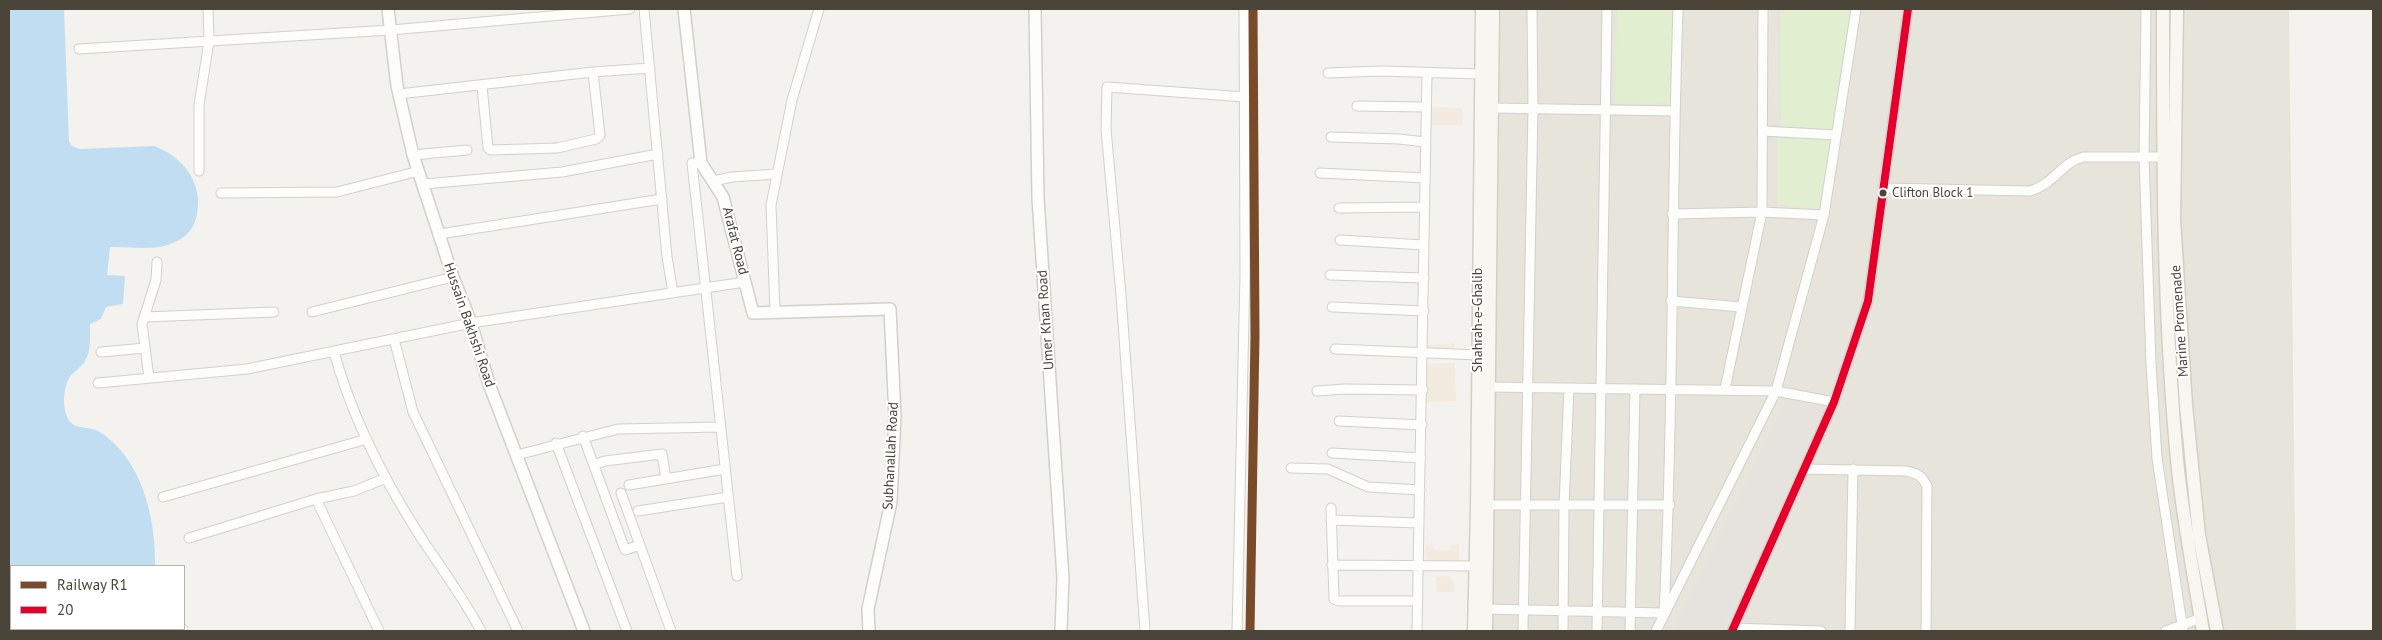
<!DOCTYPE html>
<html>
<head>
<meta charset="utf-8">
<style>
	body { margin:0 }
	#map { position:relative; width:2382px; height:640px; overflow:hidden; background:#f4f2ee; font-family:"PT Sans",sans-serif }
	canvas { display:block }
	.frame { position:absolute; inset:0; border:10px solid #4b4439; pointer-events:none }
	.legend { position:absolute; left:10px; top:565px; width:175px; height:65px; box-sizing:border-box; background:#fff; border:1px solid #b7b4b0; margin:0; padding:6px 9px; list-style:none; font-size:15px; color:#4b4439 }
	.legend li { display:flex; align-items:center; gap:10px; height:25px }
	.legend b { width:25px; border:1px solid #b7b4b0 }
</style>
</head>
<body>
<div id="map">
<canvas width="2382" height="640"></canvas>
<div class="frame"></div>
<ul class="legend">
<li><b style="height:6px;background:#7a4b2a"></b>Railway R1</li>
<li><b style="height:6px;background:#e4002b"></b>20</li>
</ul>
</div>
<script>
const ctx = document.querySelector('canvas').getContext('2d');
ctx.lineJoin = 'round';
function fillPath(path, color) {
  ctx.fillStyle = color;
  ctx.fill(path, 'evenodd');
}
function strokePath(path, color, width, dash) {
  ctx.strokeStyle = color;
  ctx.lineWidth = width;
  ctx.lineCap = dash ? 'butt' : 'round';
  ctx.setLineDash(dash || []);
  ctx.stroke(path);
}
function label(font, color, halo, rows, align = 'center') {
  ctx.font = font + ' "PT Sans",sans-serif';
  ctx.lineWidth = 4;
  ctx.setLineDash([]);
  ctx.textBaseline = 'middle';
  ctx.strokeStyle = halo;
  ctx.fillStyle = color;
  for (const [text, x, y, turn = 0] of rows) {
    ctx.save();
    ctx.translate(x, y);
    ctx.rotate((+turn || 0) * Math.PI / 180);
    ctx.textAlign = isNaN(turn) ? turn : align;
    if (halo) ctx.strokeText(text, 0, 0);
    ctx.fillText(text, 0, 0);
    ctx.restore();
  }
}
fillPath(new Path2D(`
	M1478,9h811l7,622h-827z`), '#e7e4dc');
fillPath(new Path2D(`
	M1432,107l30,1 1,17h-31z
	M1454,343v6l-26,3 -1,-7z
	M1455,363l1,38 -30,1 -1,-38z
	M1432,544l2,6h16v-5l9,-1v18l-32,1 -2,-18z
	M1450,576l4,7v9h-17l-1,-15z`), '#f3ebdf');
fillPath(new Path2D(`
	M1787,400l34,5 2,4 -78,174 -25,48h-47z`), '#e6e2de');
fillPath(new Path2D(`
	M1617,9h58l-2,95 -58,-1z
	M1780,9h71l-16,122 -54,-2z
	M1778,139h60l-11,71 -49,-5z`), '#e1eecf');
fillPath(new Path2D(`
	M9,9h55l5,133 3,4 8,3 74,-3c29,11 49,36 43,68 -2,13 -10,23 -22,28 -20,10 -44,4 -65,5l-3,28 18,1 -2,28 -17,3 -5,12 -11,5c0,11 1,28 -5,37 -4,7 -12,11 -16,17 -6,11 -7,30 -1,41 6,11 21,7 30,12 44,26 58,88 57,135h-144v63h118v2h-120z`), '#c0ddf1');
const minor = new Path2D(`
	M644,9l23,248 6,36
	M2146,9l-2,148 7,207 6,94 26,173
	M79,49l312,-19 239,-21
	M1328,73l53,-2 99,3
	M482,86l6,62 3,2 66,-2 39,-9 4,-4 -7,-63
	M399,94l194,-22 57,-4
	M1357,106l69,1
	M1492,108l183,3
	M1763,131l73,4
	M1331,137l68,2 26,3
	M413,155l54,-5
	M701,163h-9l45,413
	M199,171v-66l10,-64 -1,-32
	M1320,173l105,5
	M713,181l19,-4 45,-3
	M424,184l138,-12 96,-18
	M1883,188l147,3c24,-7 31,-28 53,-34h81
	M221,193l116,-1 82,-21
	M1339,208l86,-1
	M1672,214l90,-2 62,3
	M440,234l222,-35
	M1340,240l84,5
	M1330,275l94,3
	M1671,301l70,6
	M1332,307l92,4
	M312,312l141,-35
	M775,312l-4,-107 21,-105 27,-91
	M144,317l130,-5
	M394,339l19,73 105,219
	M1335,349l143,6
	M101,352l44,-4
	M334,352c17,62 47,122 81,176 22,35 47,67 66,103
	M149,378l-7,-54 14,-44 1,-18
	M98,383l149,-14 224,-46 274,-41
	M1490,387l286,4 58,11
	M1725,389l37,-177 1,-203
	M1317,391l28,-2 78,1
	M1339,421l83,4
	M583,436l42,114 15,-5
	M556,443l71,188
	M1332,453l89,5
	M517,455l101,-26 103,-2
	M594,465l11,-4 57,-7 4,25
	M1291,468l37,1 40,18 52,3
	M1804,469l102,2c11,2 16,5 21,15l-1,145
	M629,485l96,-16
	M621,493l50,138
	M163,497l204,-58
	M316,499l63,132
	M1488,505h182
	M1331,508l3,91 5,2h78
	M638,511l90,-14
	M1331,520l88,3
	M189,538l127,-39 38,-8 32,-13
	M1332,565l144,1
	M1486,609l178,4c10,-202 7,-403 14,-604
	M1734,628l87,3
	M183,629v2
	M1145,631l-24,-336 -15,-166 1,-42 138,10
	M1237,631l8,-357 -1,-265
	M1417,631l10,-558
	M1523,631l10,-523 -1,-99
	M1563,631l1,-126 5,-117
	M1597,631l10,-622
	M1630,631l5,-242
	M1656,631l120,-240 48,-176 32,-206
	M1732,631l102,-229 34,-101 40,-292
	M1850,631l3,-162
	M2166,631l35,-13`);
const tertiary = new Path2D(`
	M388,9l9,77 16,69 40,122 18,46 18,61 95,247
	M684,9l17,154 22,34 30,116 137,-4 5,107 -4,86 -23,107 1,22
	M1035,9l3,189 25,380 -2,53`);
const secondary = new Path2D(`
	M2163,9c0,154 0,308 15,461 6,54 16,108 25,161
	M2177,9l-3,211 12,185 13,130 18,96
	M1474,631l3,-123 5,-499
	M1486,631l7,-622`);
strokePath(minor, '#d2d0cb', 11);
strokePath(tertiary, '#d2d0cb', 14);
strokePath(secondary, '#d3cfc5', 15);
strokePath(minor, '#fdfdfc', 9);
strokePath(tertiary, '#fdfdfc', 11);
strokePath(secondary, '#f7f6f1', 12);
strokePath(new Path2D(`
	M1732,631l102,-229 34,-101 40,-292`), '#e4002b', 8);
strokePath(new Path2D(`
	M1250,631l5,-295 -2,-327`), '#7a4b2a', 9);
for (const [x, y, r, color] of [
	[1883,193,4.5,"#4b4439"]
]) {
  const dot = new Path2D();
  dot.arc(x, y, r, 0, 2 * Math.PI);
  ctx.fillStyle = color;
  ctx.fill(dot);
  strokePath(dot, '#fff', 2);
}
label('13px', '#4b4439', '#fff', [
	["Clifton Block 1",1892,193]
], 'left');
label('14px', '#4b4439', '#fff', [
	["Arafat Road",735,241,76],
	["Umer Khan Road",1046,320,-94],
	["Shahrah-e-Ghalib",1478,320,-90],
	["Marine Promenade",2180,321,-94],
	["Hussain Bakhshi Road",469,325,71],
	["Subhanallah Road",891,456,-87]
]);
</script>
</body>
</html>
